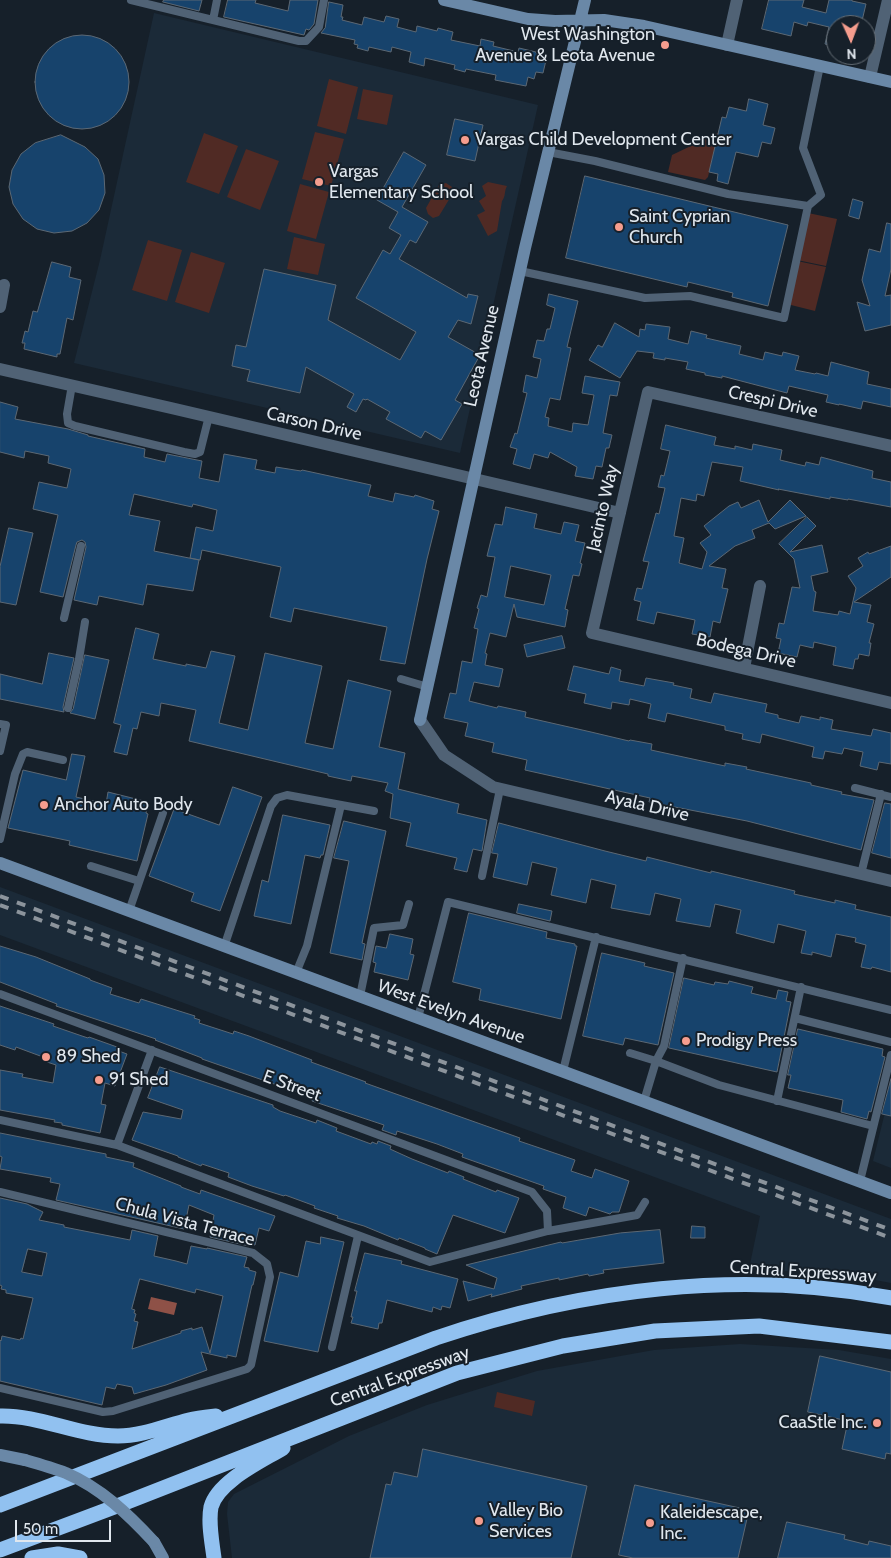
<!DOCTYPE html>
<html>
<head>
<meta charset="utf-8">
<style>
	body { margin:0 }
	#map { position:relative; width:891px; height:1558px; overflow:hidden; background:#16202a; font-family:Cabin,sans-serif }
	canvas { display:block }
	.north { position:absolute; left:826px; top:15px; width:50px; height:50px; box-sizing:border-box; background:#16202a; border:1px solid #677078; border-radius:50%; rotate:178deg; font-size:14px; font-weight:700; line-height:20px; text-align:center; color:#e0e7ee }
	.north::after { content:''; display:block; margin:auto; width:18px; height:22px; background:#f59d8e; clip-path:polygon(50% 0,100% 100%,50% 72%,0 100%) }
	.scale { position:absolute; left:15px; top:1520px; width:96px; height:22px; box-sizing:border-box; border:2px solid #e0e7ee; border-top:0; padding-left:6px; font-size:15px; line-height:18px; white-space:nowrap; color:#e0e7ee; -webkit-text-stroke:4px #16202a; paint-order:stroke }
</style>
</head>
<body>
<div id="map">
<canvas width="891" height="1558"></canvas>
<div class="north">N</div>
<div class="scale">50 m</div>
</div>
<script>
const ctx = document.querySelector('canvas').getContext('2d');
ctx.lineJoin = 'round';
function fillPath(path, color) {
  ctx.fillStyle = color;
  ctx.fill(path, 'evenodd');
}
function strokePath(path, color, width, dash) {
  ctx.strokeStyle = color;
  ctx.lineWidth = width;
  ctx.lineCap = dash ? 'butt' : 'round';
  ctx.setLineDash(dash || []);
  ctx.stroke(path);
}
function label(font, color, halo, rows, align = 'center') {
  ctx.font = font + ' Cabin,sans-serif';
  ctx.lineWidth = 4;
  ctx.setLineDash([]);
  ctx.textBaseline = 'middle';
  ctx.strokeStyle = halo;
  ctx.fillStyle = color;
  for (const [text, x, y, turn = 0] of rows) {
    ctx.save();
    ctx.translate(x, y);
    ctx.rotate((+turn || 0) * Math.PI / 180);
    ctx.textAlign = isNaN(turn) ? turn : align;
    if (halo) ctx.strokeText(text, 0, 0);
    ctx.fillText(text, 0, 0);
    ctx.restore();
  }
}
fillPath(new Path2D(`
	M154,13l384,92 -78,348 -386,-90 26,-103z
	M0,887l891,332v64l-47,-9 -95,-5 11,-53 -760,-281z
	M891,1088v80l-18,-7z
	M740,1344l99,6 52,9v199h-659l-5,-44 1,-12 6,-8 115,-58 78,-31 110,-34 117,-21z`), '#1b2a38');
fillPath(new Path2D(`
	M329,79l29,8 -12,47 -29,-8z
	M363,89l30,6 -6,30 -30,-6z
	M315,132l29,7 -13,47 -29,-7z
	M204,133l34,13 -19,48 -33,-12z
	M718,133l-10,44 -3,3 -37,-8 4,-17z
	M246,149l33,12 -19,49 -33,-13z
	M488,182l19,4c-3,5 -1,10 -5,15l-5,30 -9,5 -11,-21 8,-4 -6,-10 7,-5 -4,-10z
	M446,183l6,4 1,6 -14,23 -6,2 -5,-4 -2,-6 13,-23z
	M300,184l29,8 -13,47 -29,-8z
	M808,213l29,6 -11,47 -29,-6z
	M294,237l31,7 -7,31 -31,-6z
	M148,240l34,10 -15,51 -35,-11z
	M191,252l34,11 -16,50 -34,-11z
	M797,261l29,6 -11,44 -28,-7z
	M497,1392l38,9 -3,15 -38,-9z`), '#502a24');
fillPath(new Path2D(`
	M151,1297l26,6 -3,12 -26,-6z`), '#8e5147');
const building = new Path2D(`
	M164,0h38l-3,11 -36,-9z
	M228,0h28l-1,3 33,8 2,-11h28l-4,24 -5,6 -3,-1 -2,6 -80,-18z
	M769,0h35l-2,7 24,6 3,-13h23v1l14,3 -5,21h-25v22l-11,-3 4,-17 -21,-5 -1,4 -13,-4 -3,14 -29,-7z
	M329,2l14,3 -2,12h2l-1,3 20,5 2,-8 20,5 2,-6 13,3 -2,8 19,5 1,-6 20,5 1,-3 15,4 -2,8 29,6 1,-7 13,3 -1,4 25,6 1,-4 17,4v1l11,3 -4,17 -7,-1 -2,7 -6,-2 -2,9 -31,-6 1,-5 -30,-6 -1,3 -11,-3 1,-4 -30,-7 -1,8 -15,-4 2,-10 -19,-5 -1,5 -22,-5 -1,4 -11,-3 1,-3 -4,-1 1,-4 -34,-7 4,-5z
	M35 82a47 47 0 1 1 94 0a47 47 0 1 1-94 0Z
	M749,99l19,5 -5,21 12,3 -4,16 -9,-2 -4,15 -22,-5 -8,32 -11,-3 1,-7 -9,-2 13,-55 4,1 3,-11 17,4z
	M455,119l28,6 -8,36 -28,-6z
	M61,135l24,12 13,12 6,16 1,18 -6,17 -12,13 -15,8 -18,2 -17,-4 -14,-10 -10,-15 -4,-17 3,-17 9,-16 14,-11z
	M404,152l22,13 -24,42 26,15 -12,21 -6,-3 -11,19 68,39 1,-4 10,2 -7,28 -13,-4 -10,17 32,18 -25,45 7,4 -21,36 -16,-9 -4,7 -35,-19 4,-7 -23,-13 -1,1 -3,-1 -7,13 -9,-5 7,-13 -48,-27 -6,26 -53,-12 3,-11 -18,-4 4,-21 10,2 18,-78 72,16 -8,35 72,40 16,-28 -60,-34 27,-48 7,4 11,-19 -12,-7 9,-16 -21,-12z
	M585,176l203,49 -20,81 -36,-9 1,-4 -45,-11 -1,5 -121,-29z
	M853,199l10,3 -4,17 -10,-3z
	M887,223l4,1v45l-6,27 6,-1v30l-26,6 -8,-29 13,4 -8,-26 7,-31 11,3z
	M52,262l19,5 -2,10 12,3 -8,40 -6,-2 -7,36h-3v3l-33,-8 1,-6h-3l3,-12 3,1 5,-21 4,1z
	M549,294l29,7 -11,46 4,1 -11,52 -10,-2 -5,19 4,1 -1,8 24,6 1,-9 15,2 6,-30 -12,-2 3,-17 35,6 -3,14 -7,-1 -7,38 9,2 -3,13h-3l-4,19 -6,-1 -3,13 -18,-3 2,-9 -27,-15 -2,6 -14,-4 -4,15 -17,-5 4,-15 -7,-2 5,-14 2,1 10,-41 -4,-1 3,-17 11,3 4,-19 -8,-2 4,-17 7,1 3,-12h3l5,-21 -8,-3z
	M615,323l24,14 1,-8 5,1 1,-6 24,3 -2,12 20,5 3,-13 16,4 -1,3 35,8 -2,8 24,6 2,-8 17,4 1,-4 16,4 -4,14 20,4 1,-1 12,3 3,-14 38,10 -2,12 24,5v18l-28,-6 -2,8 -22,-5v1l-13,-3 2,-7 -39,-9 -2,7 -65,-17v2l-17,-3v-2l-19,-4 2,-7 -23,-4v2l-12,-2 1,-5 -17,-2 -17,27 -31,-18 9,-15 4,2z
	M0,402l18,5 -3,12 53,10 20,6v1l57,13 -1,8 21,5 2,-8 35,7 -3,17 20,4 5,-28 33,6 -2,9 20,4 1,-6 25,4 1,-1 69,15 -3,11 25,6 2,-9 19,4 1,-2 19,6 -2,8 7,2 -12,48 -22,105 -25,-4 7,-33 -93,-19 -3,14 -21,-5 11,-50 -79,-17 -2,10 -10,-2 6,-31 17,4 4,-21 -24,-6 -1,3 -58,-13 -5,21 31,6 -6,30 45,9 -6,31 -46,-7 -4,21 -44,-9 -2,9 -23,-5 12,-53 -1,-5 -3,-2 -5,2 -1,3 -13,52 -23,-5 18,-77 -25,-6 6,-27 28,6 4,-19 -23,-6 1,-7 -24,-5 -1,7 -24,-6z
	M666,425l50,12 -2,8 21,4v-3l17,4 1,-6 29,6 -2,10 25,6 1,-4 13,3 2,-8 52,14 -1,7 19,4v25l-43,-8v1l-18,-3v2l-52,-10 1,1 -39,-9 3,-14 -31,-5 -8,34 -7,-2 -1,7 -15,-3 -7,38 10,2 -5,25 23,6 5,-17 -7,-9 11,-8 -7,-9 25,-20 9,-4 3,6 18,-8 9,22 22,-22 16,16 -31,13 -6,-6 -17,7 3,8 -20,8 -26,20 17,3 -4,19 6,1 -8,34 -7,-2 -3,16 -18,-3 3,-14 -38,-8 -3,12 -17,-4 4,-18 -7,-2 3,-12 5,1 7,-27 -6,-1 13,-48 3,1 6,-26 -7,-1 3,-12 3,1 6,-25 -9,-2z
	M506,507l31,7 -3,14 27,6 3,-12 15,3 -4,16 10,2 -5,20 2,1 -3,12 -6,-1 -8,34 3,1 -3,17 -48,-10 -3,-13 -8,33 -16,-4 -5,20 2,1 -2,11 18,4 -4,18 -25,-5 -5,19 28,7 1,-2 28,6 -1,5 66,15 38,9 1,-1 22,4 -1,6 74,16v-3l22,4 -1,2 65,14v2l31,7 -1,2 33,6 -13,50 -114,-29 -98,-19 1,-4 -125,-28 2,-10 -35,-8 2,-9 -29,-7 3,-13 -24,-5 6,-25 6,1 6,-33 10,2 6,-34 -4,-1 5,-19 -2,-1 4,-13 6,2 8,-40 -8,-1 8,-32 7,1zM511,566l40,9 -7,30 -39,-8z
	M807,517l9,9 -26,26 32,-7 6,27 -17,4 3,15 2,1 -3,19 25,4 1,-4 11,3 6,-26 -8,-12 15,-10 -5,-8 10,-6 1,2 22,-8v31l-37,25 17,3 -4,17 7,2 -5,19h2l-2,13 -10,-2 -1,5h-3l-2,10 -20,-4 3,-18 -22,-5 -1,6 -13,-3 -3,12 -19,-4 3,-14 -5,-1 3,-15 5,1 8,-37 8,1 -6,-29 -15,-15z
	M9,528l24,5 -17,72 -16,-3v-35z
	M136,628l23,6 -6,25 33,7v-2l20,4 5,-17 24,5 -16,67 29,7 17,-77 57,13 -17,77 28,6 15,-69 43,11 -12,56 26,6 -7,36 61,15 -2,9 30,7 -5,31 -9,-2 -6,23 -13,-3 3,-11 -51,-12 5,-23 -21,-5 3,-24 -8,-3 3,-8 -36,-7 -1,5 -23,-5v-2l-139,-33 7,-31 -35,-7 -2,13 -18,-4 -4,17 -4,-1 -6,27 -13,-3 7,-27 -7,-2z
	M562,636l3,12 -38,9 -3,-12z
	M49,653l25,5 -11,49 1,5 -64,-13v-25l42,10z
	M85,655l24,5 -14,59 -25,-6 3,-4z
	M574,666l35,8 2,-7 10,3 -2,11 25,5 2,-8 28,5 -1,2 19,4 -2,9 21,5 3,-10 53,11 -2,8 13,3v3l21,5 2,-7 19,4v-3l13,3 -2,9 40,7 2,-7 18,4v31l-12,-2 -2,8 -17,-4 3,-14 -19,-4 -2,6 -17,-3 -2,8 -11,-2 2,-10 -52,-13 -2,9 -18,-4 1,-5 -18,-4v-4l-58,-13 -2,9 -17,-4 3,-14 -21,-5 -1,6 -17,-3 -1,7 -27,-6 2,-9 -18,-4z
	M72,754l13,2 -9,41 30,7 2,-12 40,10 -2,11 2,1 -11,47 -68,-16 1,-4 -62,-13 15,-58 43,10z
	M233,787l29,10 -42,114 -29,-10 3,-8 -45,-17 25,-67 45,16z
	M885,803l6,1v54l-19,-5z
	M283,815l47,10 -7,30h-2l-1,3 -15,-3 -14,69 -37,-8 8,-36 6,2z
	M344,821l42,10 -24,112 3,1 -3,16 -32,-7 19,-92 -15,-3z
	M499,823l106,28 41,10 1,-4 64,16v-2l84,20 -1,3 41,9v-3l21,5 -1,4 36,8v55l-19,-5 -1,2 -10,-2 5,-22 -11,-3 1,-4 -20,-4 -5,23 -19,-5v3l-11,-2 5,-22 -28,-7 -4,19 -38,-10 5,-23 -26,-6 -5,23 -34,-6 5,-22 -26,-6 -5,22 -39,-7 5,-23 -25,-6 -5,24 -35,-8 6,-27 -25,-6 -5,23 -34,-8 5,-23 -6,-1z
	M519,904l33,7 -2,10 -33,-8z
	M469,913l78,19 -1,6 29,6v2h2l-16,73 -82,-19 2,-11 -28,-7z
	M390,934l23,5 -3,15 4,1 -6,25 -34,-8 2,-9 -3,-1 3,-16 10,2z
	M0,946l36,11 54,22v1l22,8 -2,6 29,9 2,-4 54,17 -1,2 6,2 -1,3 34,11 1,-3 15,5 63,24 -1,2 55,20 -1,1 155,55 -1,3 56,19 -4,11 21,7 3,-9 34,12 -10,31h-7l-2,2 -21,-7 -3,9 -23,-8 3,-11 -23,-8 1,-3 -82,-29 1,-3 -26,-10 -40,-13 -1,4 -14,-5 2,-5 -72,-24 1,-3 -7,-3 -104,-36v-1l-47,-18 1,-1 -100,-33 1,-2 -57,-22z
	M602,953l43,10 -1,3 30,7 -16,72 -33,-7 -2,7 -40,-9z
	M684,978l30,7 1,-3 13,2 1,-3 24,6 -2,6 25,6 2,-9 10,2 -2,9 5,1 -14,70 -108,-24z
	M0,1006l54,18 -1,2 29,10 6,2 1,-1 28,10 -1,3 11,4 -12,32 -10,-3 -4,21 5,1 -6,28 -38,-8v-2l-8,-1 1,-2 -55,-10v-40l23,4 -1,3 31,6 3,-18 -9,-3 1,-2 -6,-2 1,-1 -27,-10 -1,3 -15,-5z
	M798,1029l85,20 -1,7 3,1 -14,55 -2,-1 -2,8 -26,-7 2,-12 -55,-12 3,-13h-3z
	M160,1067l113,38v2l7,4 36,12 1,-3 20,8 -1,3 35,13 1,-2 5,2 1,-3 13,5 -1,3 22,10 36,14 1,-2 15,6 -1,2 33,13 1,-2 22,8 -14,35 -52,-18 -16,39 -12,-5v-1l-26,-10 -1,2 -34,-14 -27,-8 1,-2 -24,-8 1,-2 -30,-11 -1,1 -32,-10 -24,-9 1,-4 -27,-9 -1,2 -23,-9v-1l-46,-16 11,-28 38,7 2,-9 -35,-12z
	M891,1079v37l-9,-2z
	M0,1133l106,21v3l28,6 -1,4 48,19v1l19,7 1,-4 74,26 -6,15 -10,-3 -4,17 -5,-1 -1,2 -39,-9 4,-22 -25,-10 -5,24 -128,-29 4,-16 -10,-2 1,-4 -51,-9 2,-12 -2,-1z
	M0,1198l27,6 16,8 -4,8 25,5v2l66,13 2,-10 26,6 -4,20 22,5 11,3 4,-18 16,3v-1l40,9 -3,10 5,1v2l7,2 -3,13h-1l-16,72 -9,-2v3l-26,-6 6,18 -41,15 -32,9 -2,-7 -15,-3 -2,5 -9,-2 -4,18 -102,-24v-41l1,1 1,-5 18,4 1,-2 2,1 10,-41 -27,-5v-3l-5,-1 1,-3 -2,-1zM28,1249l19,4 -5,23 -20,-4zM140,1279l55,14 1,-4 27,7 -13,57 -8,-26 -10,3v-2l-11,3v2l-49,16 6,-27 -4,-1 2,-7 -2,-1 1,-3 -3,-1z
	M692,1226l13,1v11h-14z
	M660,1230l4,33 -61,7 1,3 -15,3 -1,-2 -29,6v-2l-38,8 1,3 -31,8 1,-3 -24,7 -5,-20 31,8 3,-11 -31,-13 95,-23 1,1 58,-10z
	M321,1237l23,5 -26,110 -54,-11 16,-69 18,5 8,-36 14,3z
	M365,1253l37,8 -1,3 57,15 -8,29 -8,-2 -1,4 -8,-3 -1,5 -45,-12 -5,23h-3l-1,6 -27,-6 2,-6h-2l6,-26h-2z
	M820,1356l71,16v82l-5,-1 -1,6 -43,-10 6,-28 -40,-9z
	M423,1449l164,37 -16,72h-201l16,-74 5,1 3,-13 23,5z
	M635,1485l114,25 -11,48h-105l-14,-3z
	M787,1522l58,13 -1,4 24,6 1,-4 22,5v12h-113z`);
fillPath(building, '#17436c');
strokePath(building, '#5c6874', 1);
strokePath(new Path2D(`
	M131,0l82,20
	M217,0l-4,20 86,21h7l13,-14 5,-27
	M548,152l47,9 133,33 80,12
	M520,271l125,27 45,-2 94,22 24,-112 13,-11 -18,-47 17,-82
	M72,385l-5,29 1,9 7,3 109,26 11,2 5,-2 9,-36
	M64,618l17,-72
	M401,679l27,8
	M68,708l11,-49 6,-37
	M0,724l6,1 -6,26
	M855,788l36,9
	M0,839l15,-65 8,-20 4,-2 36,8
	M91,866l48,15
	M861,874l20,-80
	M482,876l18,-87
	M129,911l34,-98
	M224,947l47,-141 6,-8 10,-3 87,16
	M683,958l-19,88 -8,15 63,24 154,41
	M296,973l11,-27 34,-141
	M0,994l532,198 15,19 1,20
	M360,996l14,-68 29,-3 6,-21
	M418,1018l30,-116 443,108
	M795,1018l96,24
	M630,1053l26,8 -12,40
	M563,1071l33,-134
	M777,1101l24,-114
	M0,1120l117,25 313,117 118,-31 89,-16 8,-13
	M117,1145l35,-95
	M860,1181l31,-126
	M0,1192l253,61 14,11 3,13 -19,88 -4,4 -134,42 -10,1 -103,-24
	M332,1347l26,-111`), '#506275', 8);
strokePath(new Path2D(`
	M727,45l10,-45
	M870,77l18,-77
	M0,307l4,-22
	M0,369l171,39 449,105
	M891,446l-243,-54 -56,241 299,70
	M744,668l16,-82
	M420,720l24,35 49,32 398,94`), '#506275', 12);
strokePath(new Path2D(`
	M444,0l84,19 27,2 49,-1 40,6 247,56
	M420,720l105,-472 60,-248
	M0,863l891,330
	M0,1455l25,5
	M154,1542l9,16`), '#6a88a7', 12);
strokePath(new Path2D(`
	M0,1416c40,-1 78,20 118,20 24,0 47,-10 71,-16 8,-2 18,-3 27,-4
	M0,1505l436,-167c145,-49 303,-69 455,-40
	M0,1550l117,-44 340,-133 106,-27 92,-15 104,-5 132,16
	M32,1558l26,-4 22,4
	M214,1558c-2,-16 -6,-35 -3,-51 7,-26 51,-46 72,-59`), '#91c1f0', 15);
strokePath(new Path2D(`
	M0,896l891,334
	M0,905l891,333`), '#8c949c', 4, [9, 9]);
strokePath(new Path2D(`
	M25,1460c14,4 28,8 41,13 35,15 62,41 88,69`), '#6a88a7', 12);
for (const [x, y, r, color] of [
	[665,45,5,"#f59d8e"],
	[465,140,5,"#f59d8e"],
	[319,182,5,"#f59d8e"],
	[619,227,5,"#f59d8e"],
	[44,805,5,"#f59d8e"],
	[686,1041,5,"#f59d8e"],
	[46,1057,5,"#f59d8e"],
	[99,1080,5,"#f59d8e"],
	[877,1423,5,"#f59d8e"],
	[479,1521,5,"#f59d8e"],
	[650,1523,5,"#f59d8e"]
]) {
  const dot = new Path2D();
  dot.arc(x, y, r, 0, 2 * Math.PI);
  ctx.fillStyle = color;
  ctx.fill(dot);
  strokePath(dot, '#16202a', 2);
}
label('18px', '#e0e7ee', '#16202a', [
	["West Washington",655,35,"right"],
	["Avenue & Leota Avenue",655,56,"right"],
	["Vargas Child Development Center",475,140],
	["Vargas",329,172],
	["Elementary School",329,193],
	["Saint Cyprian",629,217],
	["Church",629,238],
	["Anchor Auto Body",54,805],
	["Prodigy Press",696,1041],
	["89 Shed",56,1057],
	["91 Shed",109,1080],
	["CaaStle Inc.",867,1423,"right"],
	["Valley Bio",489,1511],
	["Services",489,1532],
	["Kaleidescape,",660,1513],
	["Inc.",660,1534]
], 'left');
label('18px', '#e0e7ee', '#16202a', [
	["Leota Avenue",482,356,-77],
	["Crespi Drive",773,402,13],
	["Carson Drive",314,424,13],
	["Jacinto Way",603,508,-77],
	["Bodega Drive",746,651,13],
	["Ayala Drive",647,806,13],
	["West Evelyn Avenue",451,1012,20],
	["E Street",292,1086,20],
	["Chula Vista Terrace",185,1222,15],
	["Central Expressway",803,1272,4],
	["Central Expressway",400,1377,-20]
]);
</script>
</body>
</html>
